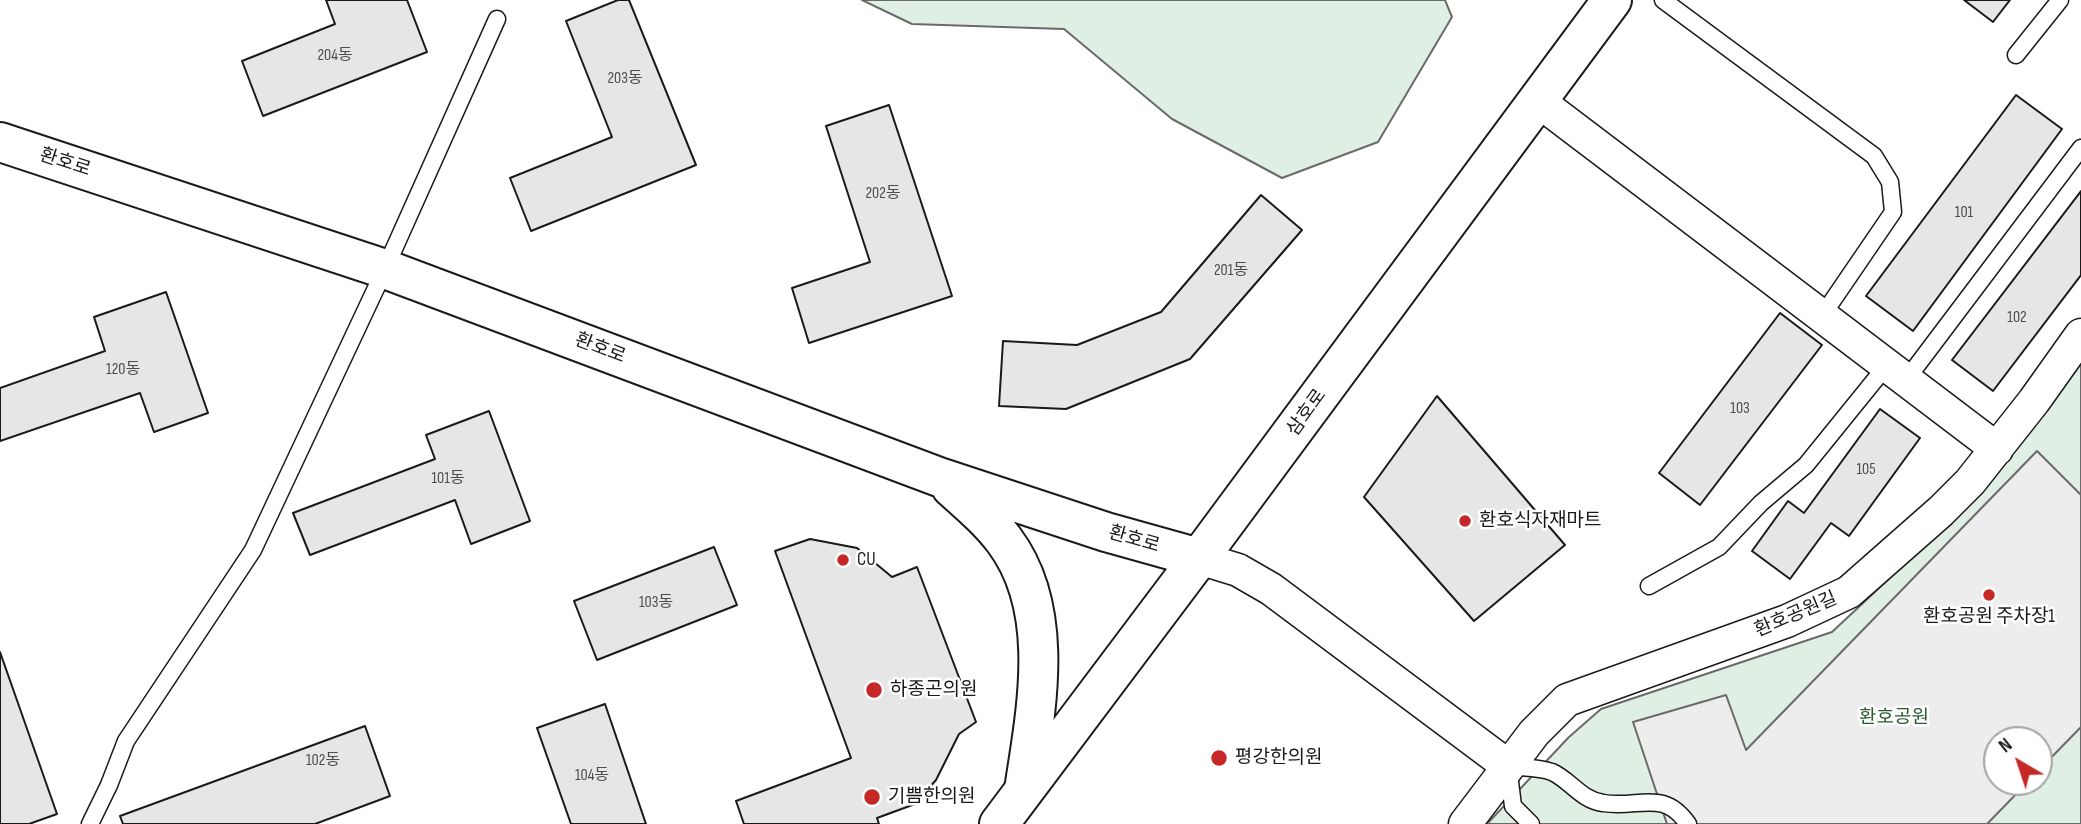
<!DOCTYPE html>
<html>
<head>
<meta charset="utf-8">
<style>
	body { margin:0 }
	#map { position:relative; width:2081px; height:824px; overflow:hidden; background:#fff; font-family:"Sofia Sans Condensed",sans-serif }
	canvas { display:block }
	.north { position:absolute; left:1983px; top:726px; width:70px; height:70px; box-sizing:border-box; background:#fff; border:2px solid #a3a3a3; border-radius:50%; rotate:321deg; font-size:19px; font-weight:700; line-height:28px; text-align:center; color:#1a1a1a }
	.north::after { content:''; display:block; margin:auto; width:24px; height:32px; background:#c62828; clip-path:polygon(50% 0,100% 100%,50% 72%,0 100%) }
</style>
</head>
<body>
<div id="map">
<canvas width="2081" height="824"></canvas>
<div class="north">N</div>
</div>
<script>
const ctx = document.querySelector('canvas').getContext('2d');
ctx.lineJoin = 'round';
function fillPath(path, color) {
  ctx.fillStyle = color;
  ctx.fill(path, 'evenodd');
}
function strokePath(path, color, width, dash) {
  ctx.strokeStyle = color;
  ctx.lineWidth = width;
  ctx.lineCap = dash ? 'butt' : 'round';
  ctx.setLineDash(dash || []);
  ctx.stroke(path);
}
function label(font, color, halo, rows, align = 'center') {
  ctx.font = font + ' "Sofia Sans Condensed","Noto Sans KR",sans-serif';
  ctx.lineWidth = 5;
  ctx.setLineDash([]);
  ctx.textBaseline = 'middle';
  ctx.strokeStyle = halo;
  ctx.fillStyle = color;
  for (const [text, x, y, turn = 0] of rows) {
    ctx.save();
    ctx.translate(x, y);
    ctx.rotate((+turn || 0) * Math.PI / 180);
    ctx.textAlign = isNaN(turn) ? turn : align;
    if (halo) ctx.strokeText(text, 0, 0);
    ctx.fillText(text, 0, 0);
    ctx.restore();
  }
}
const green = new Path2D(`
	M862,0h583l7,17 -74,125 -96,36 -110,-59 -108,-90 -152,-5z
	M2081,363v461h-594l82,-87 32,-28 231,-77 154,-144zM1997,740h42v42h-42z`);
fillPath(green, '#e0efe3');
strokePath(green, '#6a6a6a', 2);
const parking = new Path2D(`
	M2037,451l44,44v232l-42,43v-30h-42v42h31l-41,42h-320l-34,-102 93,-27 20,55z`);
fillPath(parking, '#ededed');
strokePath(parking, '#6a6a6a', 2);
const building = new Path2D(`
	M326,0h81l20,52 -164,64 -21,-55 93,-37z
	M618,0h11l67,165 -165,66 -21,-53 102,-41 -46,-116z
	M1964,0h46l-17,22z
	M2016,95l46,34 -149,202 -47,-35z
	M889,105l63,191 -143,47 -17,-55 78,-26 -44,-136z
	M2081,191v84l-88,116 -41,-31z
	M1261,195l41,35 -112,129 -124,50 -67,-3 4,-65 74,4 84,-33z
	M166,292l42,121 -54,19 -14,-39 -140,48v-53l105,-37 -11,-34z
	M1780,313l42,32 -122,160 -41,-32z
	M1437,396l128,149 -91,76 -110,-124z
	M1880,409l40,29 -71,98 -18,-13 -41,56 -38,-28 36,-50 16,12z
	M489,411l41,110 -59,23 -16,-44 -145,55 -17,-42 142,-54 -9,-24z
	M810,539l47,9 35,29 25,-10 59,155 -17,12 -23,46 -21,24 -38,14 2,6h-135l-8,-23 115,-43 -76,-207z
	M714,547l23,58 -140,55 -23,-59z
	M0,652l57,162 -28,10h-29z
	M605,704l41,120h-75l-34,-96z
	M365,726l25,70 -75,28h-192l-3,-8z`);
fillPath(building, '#e6e6e6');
strokePath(building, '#1a1a1a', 2);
const service = new Path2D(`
	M1663,0l211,156 16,26 3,30 -71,104
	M2016,55l44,-55
	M1906,380l175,-232
	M1649,586l70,-39 42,-44 45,-38 81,-100
	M90,824l19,-39 17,-44 127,-191 132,-281 112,-250
	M1531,824l-18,-18 -5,-40c13,2 31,1 44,6 18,8 29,28 51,31 36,6 60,-15 85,21`);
const minor = new Path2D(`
	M1537,100l460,349
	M1199,558l39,12 33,19 237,177
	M1465,824l69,-91 33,-33 220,-79 62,-29 92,-81 29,-29 64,-81 47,-66`);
const tertiary = new Path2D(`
	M0,142l385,127 554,208 167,55 93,26
	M951,487c19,17 38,33 53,53 53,70 32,171 20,250`);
const primary = new Path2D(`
	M999,824l200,-266 413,-558`);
strokePath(service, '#1a1a1a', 19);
strokePath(minor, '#1a1a1a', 35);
strokePath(tertiary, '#1a1a1a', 42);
strokePath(primary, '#1a1a1a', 42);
strokePath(service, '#fff', 16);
strokePath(minor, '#fff', 32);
strokePath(tertiary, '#fff', 38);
strokePath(primary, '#fff', 38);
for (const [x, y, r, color] of [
	[1465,521,7,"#c62828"],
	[843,560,7,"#c62828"],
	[1989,595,7,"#c62828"],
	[874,690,9,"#c62828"],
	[1219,758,9,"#c62828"],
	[872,797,9,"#c62828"]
]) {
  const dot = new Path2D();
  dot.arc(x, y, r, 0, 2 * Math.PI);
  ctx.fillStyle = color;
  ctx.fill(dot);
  strokePath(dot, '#fff', 2.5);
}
label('16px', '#4d4d4d', null, [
	["204동",335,56],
	["203동",625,79],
	["202동",883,194],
	["101",1964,213],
	["201동",1231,271],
	["102",2017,318],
	["120동",123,370],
	["103",1740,409],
	["105",1866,470],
	["101동",448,479],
	["103동",656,603],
	["102동",323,761],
	["104동",592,776]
]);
label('19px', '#1a1a1a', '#fff', [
	["환호로",65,163,18],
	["환호로",600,349,21],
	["삼호로",1307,413,-54],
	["환호로",1134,540,16],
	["환호공원길",1796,615,-23]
]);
label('19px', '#1a1a1a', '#fff', [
	["환호식자재마트",1479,521],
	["CU",857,560],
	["환호공원 주차장1",1989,617,"center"],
	["하종곤의원",890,690],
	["평강한의원",1235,758],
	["기쁨한의원",888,797]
], 'left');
label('19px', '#2b5a34', '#fff', [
	["환호공원",1894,718]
]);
</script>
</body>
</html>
